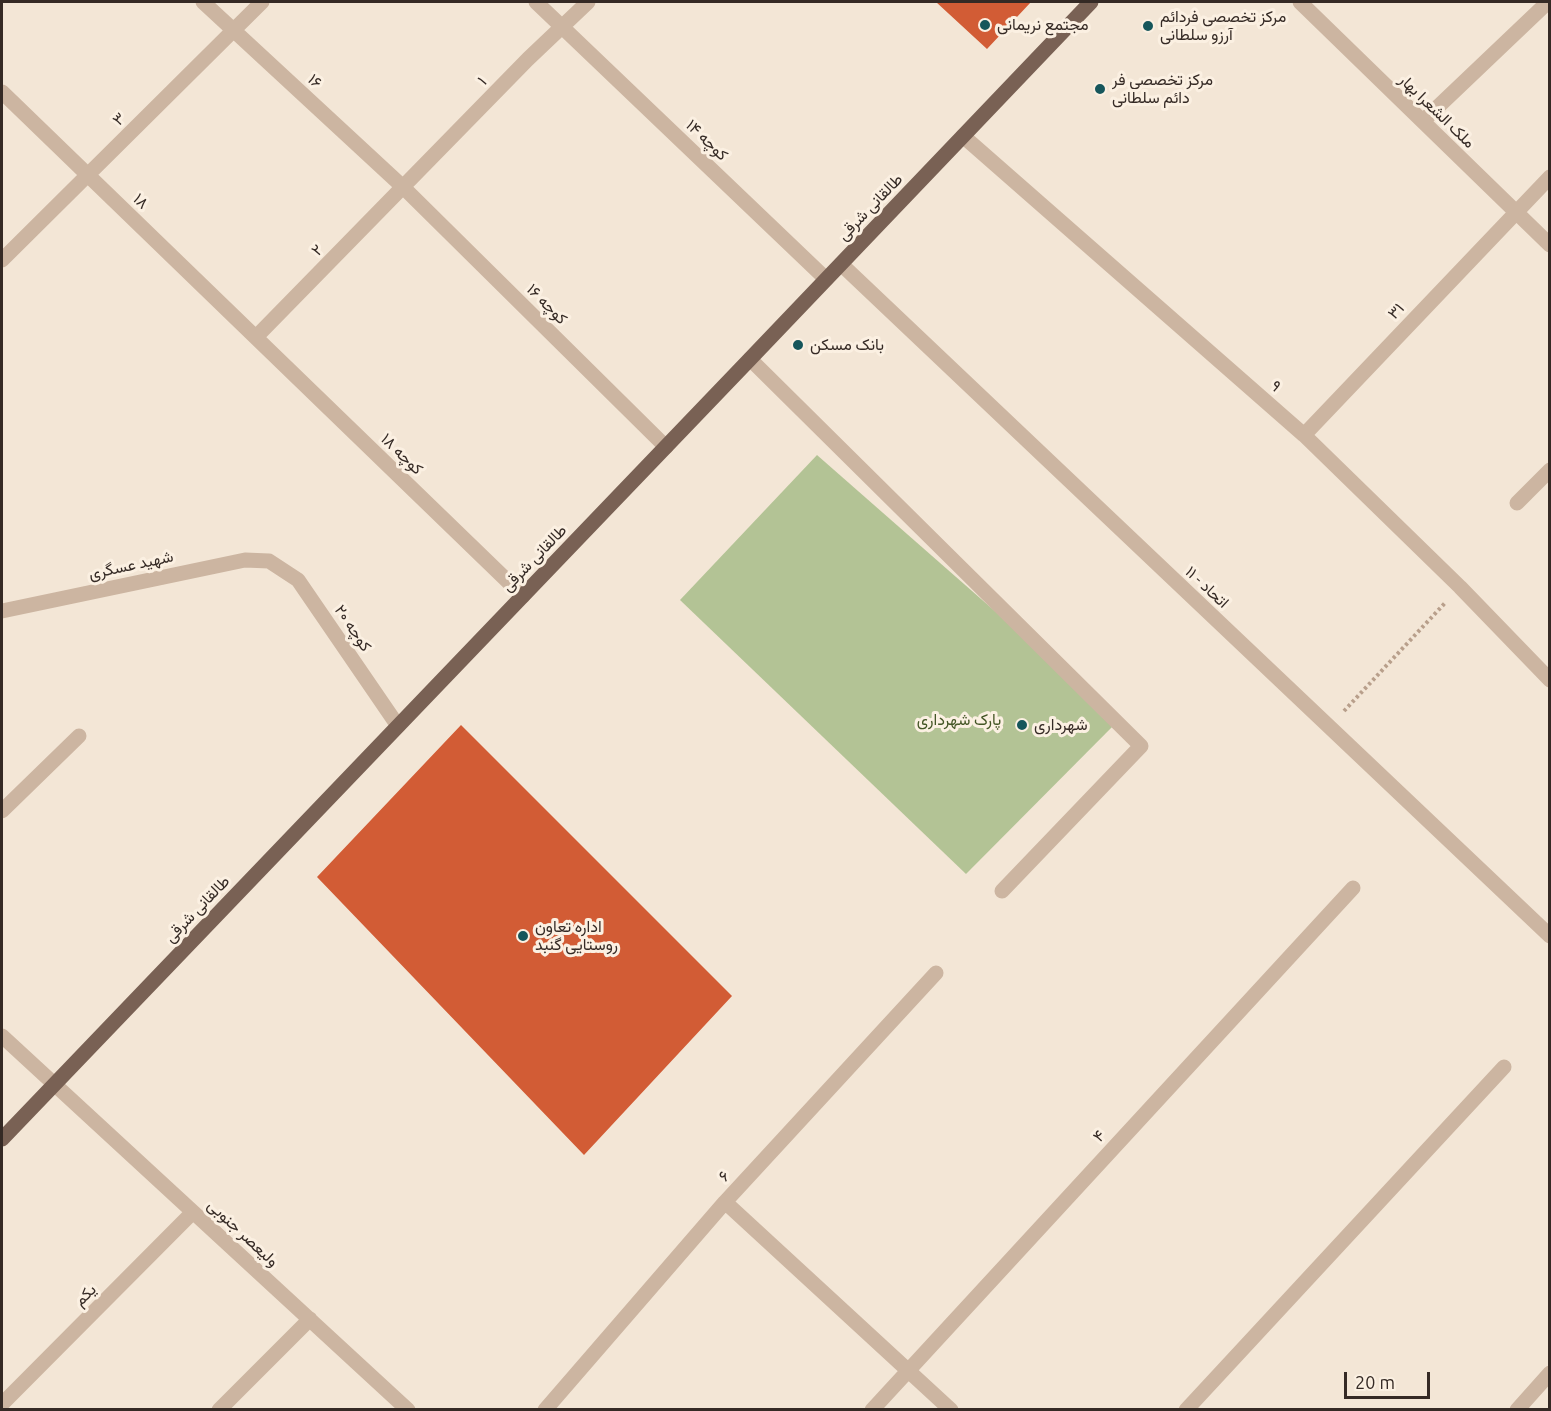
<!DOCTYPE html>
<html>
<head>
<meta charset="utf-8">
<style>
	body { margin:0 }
	#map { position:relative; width:1551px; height:1411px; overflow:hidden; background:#f3e6d6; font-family:Ubuntu,sans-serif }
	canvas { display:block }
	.frame { position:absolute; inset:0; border:3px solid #352a25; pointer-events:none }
	.scale { position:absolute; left:1344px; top:1372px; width:86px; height:27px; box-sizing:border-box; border:3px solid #352a25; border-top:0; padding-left:8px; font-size:18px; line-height:21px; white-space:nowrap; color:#352a25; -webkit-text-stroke:4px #fbf0e2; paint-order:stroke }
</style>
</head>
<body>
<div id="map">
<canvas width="1551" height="1411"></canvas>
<div class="frame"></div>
<div class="scale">20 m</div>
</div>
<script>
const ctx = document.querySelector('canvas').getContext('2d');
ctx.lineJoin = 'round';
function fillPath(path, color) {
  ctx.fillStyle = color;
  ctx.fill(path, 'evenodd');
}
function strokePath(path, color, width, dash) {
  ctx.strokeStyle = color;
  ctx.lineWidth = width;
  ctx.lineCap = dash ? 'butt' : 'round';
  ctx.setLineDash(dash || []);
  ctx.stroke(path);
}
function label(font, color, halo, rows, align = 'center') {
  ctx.font = font + ' Ubuntu,Vazirmatn,sans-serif';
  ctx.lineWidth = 6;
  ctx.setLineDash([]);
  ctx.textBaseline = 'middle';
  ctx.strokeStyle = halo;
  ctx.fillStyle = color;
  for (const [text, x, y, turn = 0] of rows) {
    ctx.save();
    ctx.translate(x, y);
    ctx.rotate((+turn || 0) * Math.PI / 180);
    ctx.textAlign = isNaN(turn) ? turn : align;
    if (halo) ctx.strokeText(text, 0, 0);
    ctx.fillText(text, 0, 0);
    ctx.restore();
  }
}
fillPath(new Path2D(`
	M817,455l302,265 -153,154 -286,-274z`), '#b3c395');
fillPath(new Path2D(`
	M936,2h95l-44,47z
	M461,725l271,271 -148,159 -267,-278z`), '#d25c35');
strokePath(new Path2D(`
	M1344,711l101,-108`), '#b89f8b', 4, [3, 3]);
strokePath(new Path2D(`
	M203,2l200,185 263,260
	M536,2l290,277
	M1300,2l250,243
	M2,92l521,504
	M1423,121l125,-119
	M963,136l341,299 156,152 90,93
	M2,260l260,-258
	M841,264l709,672
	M256,337l272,-278 60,-57
	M750,359l391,387 -139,145
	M1304,435l246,-258
	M1517,503l33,-33
	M2,611l243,-51 24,1 29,19 100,146
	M2,811l77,-75
	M2,1036l406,374
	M725,1202l226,208
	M2,1404l191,-192
	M219,1410l91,-91
	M545,1410l180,-208 211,-229
	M872,1410l481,-522
	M1186,1410l318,-343
	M1517,1410l33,-37`), '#ccb5a1', 15);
strokePath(new Path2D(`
	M2,1139l748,-780 341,-357`), '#796154', 15);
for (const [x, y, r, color] of [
	[985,25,6,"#16565b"],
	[1148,26,6,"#16565b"],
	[1100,89,6,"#16565b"],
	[798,345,6,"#16565b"],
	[1022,725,6,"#16565b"],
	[523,936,6,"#16565b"]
]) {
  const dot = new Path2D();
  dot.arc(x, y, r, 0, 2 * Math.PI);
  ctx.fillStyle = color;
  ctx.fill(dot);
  strokePath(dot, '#fbf0e2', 2);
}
label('16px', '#352a25', '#fbf0e2', [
	["مرکز تخصصی فردائم",1160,17],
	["آرزو سلطانی",1160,35],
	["مجتمع نریمانی",997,25],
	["مرکز تخصصی فر",1112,80],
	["دائم سلطانی",1112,98],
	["بانک مسکن",810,345],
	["شهرداری",1034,725],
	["اداره تعاون",535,927],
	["روستایی گنبد",535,945]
], 'left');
label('16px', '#352a25', '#fbf0e2', [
	["۱۶",315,81,43],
	["۱",482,81,-46],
	["ملک الشعرا بهار",1437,111,44],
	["۳",119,119,-45],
	["کوچه ۱۴",707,140,44],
	["۱۸",141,201,44],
	["طالقانی شرقی",870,207,-46],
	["۲",317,250,-46],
	["کوچه ۱۶",547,304,45],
	["۳۱",1396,311,-46],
	["۹",1276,386,41],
	["کوچه ۱۸",402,454,44],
	["طالقانی شرقی",534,558,-46],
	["شهید عسگری",131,565,-12],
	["اتحاد - ۱۱",1207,587,43],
	["کوچه ۲۰",353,628,56],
	["طالقانی شرقی",197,909,-46],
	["۴",1099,1136,-47],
	["۶",724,1176,-47],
	["ولیعصر جنوبی",243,1233,43],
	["یکم",85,1295,-45]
]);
label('16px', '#445626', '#fbf0e2', [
	["پارک شهرداری",959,720]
]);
</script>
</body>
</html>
